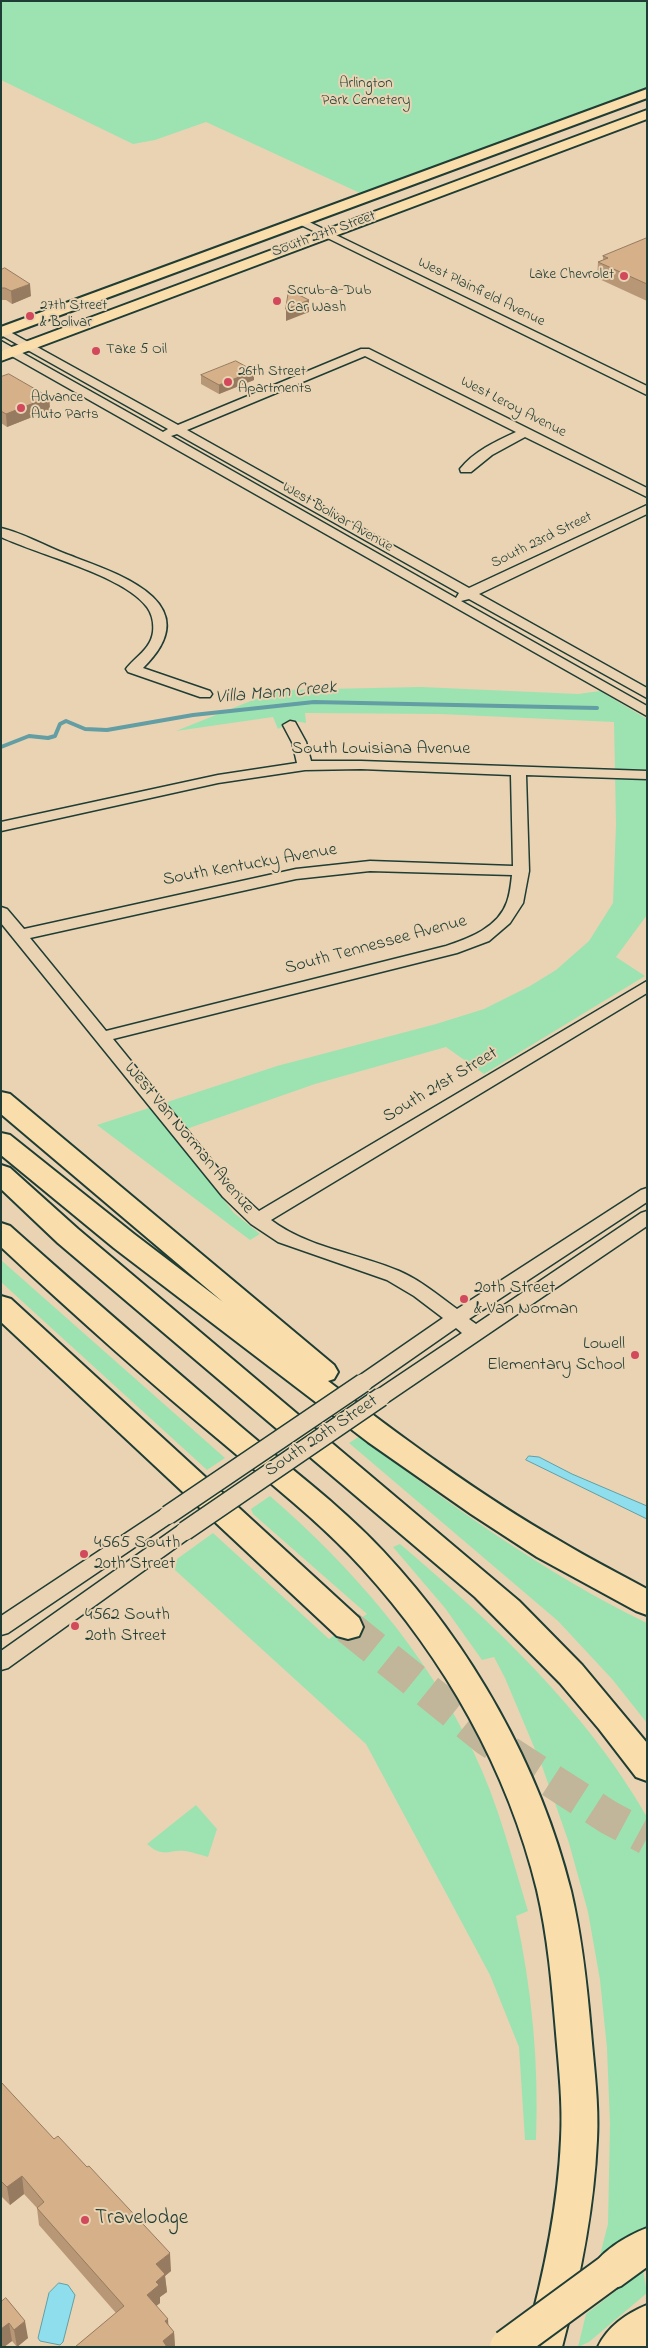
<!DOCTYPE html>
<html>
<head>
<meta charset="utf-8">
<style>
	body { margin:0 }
	#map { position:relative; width:648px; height:2348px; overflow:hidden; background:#ead3b3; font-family:"Indie Flower",sans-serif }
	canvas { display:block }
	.frame { position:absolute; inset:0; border:2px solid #1f3d34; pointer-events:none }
</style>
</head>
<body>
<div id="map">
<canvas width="648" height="2348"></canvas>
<div class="frame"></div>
</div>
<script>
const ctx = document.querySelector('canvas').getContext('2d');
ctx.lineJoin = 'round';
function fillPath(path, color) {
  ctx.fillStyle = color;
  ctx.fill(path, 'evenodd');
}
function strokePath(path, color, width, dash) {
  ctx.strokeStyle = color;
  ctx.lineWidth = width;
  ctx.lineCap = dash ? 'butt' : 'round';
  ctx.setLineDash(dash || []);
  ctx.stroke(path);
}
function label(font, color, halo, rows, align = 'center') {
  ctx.font = font + ' "Indie Flower",sans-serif';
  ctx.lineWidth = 4;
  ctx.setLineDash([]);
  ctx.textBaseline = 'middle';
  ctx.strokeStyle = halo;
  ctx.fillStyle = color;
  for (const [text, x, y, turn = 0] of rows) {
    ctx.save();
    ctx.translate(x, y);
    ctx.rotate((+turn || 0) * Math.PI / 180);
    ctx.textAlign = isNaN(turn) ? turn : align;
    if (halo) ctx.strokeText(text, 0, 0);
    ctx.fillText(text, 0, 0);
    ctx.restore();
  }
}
fillPath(new Path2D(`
	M1,1h646v88l-285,105 -156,-72 -51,18 -22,4 -132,-64z
	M421,687l157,7 22,-3 47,28v196l-31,42 29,19 -161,98 -38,-27 -131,37 -143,50 62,79 26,21 -10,6 -153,-115 180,-59 159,-42 48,-15 46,-23 26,-16 33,-29 24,-38 3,-79 -2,-102 -174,-8 -135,-1 1,10 -11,-2 -14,3 1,3 -4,2 -5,-12 -97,14 102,-41z
	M1,1260l224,198 -18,12 -1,-1 -205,-187z
	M360,1436c91,70 184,137 287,187v100l-35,-44 -54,-58 -209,-178z
	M270,1496c82,71 157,157 204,257 24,50 38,105 54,158l-12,5c16,74 23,147 20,224h-11l-6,-93 -29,-72 -124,-231 -191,-174 2,-11 36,-26 116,106 38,-25 -114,-100 -2,-5z
	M400,1544c94,80 185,165 247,273v412l-50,38 11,-43 2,-100 -3,-76 -7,-68 -12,-68 -19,-69 -27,-77 -37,-88 -11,-21 -12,3 -37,-52 -52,-61z
	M196,1805l21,24 -9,28c-7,-2 -16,-5 -23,-6 -16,-2 -21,8 -38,-7z
	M643,2270l4,23 -58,49 -11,5 8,-33z`), '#9ce3b1');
const water = new Path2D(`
	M529,1456l10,1 33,17 75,32v13l-121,-59z
	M59,2283l9,2 7,10 -12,47 -3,3 -20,-4 -2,-3 11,-45z`);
fillPath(water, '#8fdeed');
strokePath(water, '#629ea3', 1);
strokePath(new Path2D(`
	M1,747l28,-11 19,2 7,-2 5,-12 6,-3 19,8 22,1 86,-15 121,-13 283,6`), '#629ea3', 4);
strokePath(new Path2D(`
	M348,1627l139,112 121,78 39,21`), '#c1b59a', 34, [34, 17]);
const minor = new Path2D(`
	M303,219l344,167v9l-348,-171v-4z
	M1,327l177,98 183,-76h8l278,139v9l-122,-60 -33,18 -21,17h-10l-1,-3c13,-17 36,-28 56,-37l-151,-76 -178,74 282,158 178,-83v9l-168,80 168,94v10l-178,-99 -8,2 186,105v10l-646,-366v-9l162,91 5,-3 -167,-94zM177,434l282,159 -3,5 -285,-162z
	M1,528c22,5 44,18 65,26 50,19 145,48 77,114l67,23 2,3 -2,3h-10l-72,-25 -2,-3c9,-12 25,-20 27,-37 1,-9 -1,-18 -6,-25 -24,-32 -108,-52 -146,-70z
	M290,721l5,1 11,20 5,19h50l286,10v8l-121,-4 3,96 -6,32 -13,20 -21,18 -32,12 -344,86 122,150 24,22 388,-230v12l-376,227c37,28 86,33 128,51 21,9 39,24 58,38l184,-119 6,-2v14l-178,117 7,5 165,-111 6,-2v15l-259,176 -7,2 -7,-2 -2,-5 2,-5 88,-59 -6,-5 -86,60 -7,2 -7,-2 -2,-5 2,-5 87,-60 -29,-22 -27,-16 -109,-38 -27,-18 -28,-27 -222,-274v-16l6,2 17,20 272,-60 74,-8 143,5 -2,-91 -150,-6 -56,1 -87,13 -217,48v-9l217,-47 79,-12 -5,-21 -9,-17zM370,871l142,4c-1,9 -2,19 -5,27 -9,26 -38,36 -61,44l-340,85 -76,-93 266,-59z
	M168,1508l7,2 3,5 -3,5 -167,113 -7,2v-19l160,-106z
	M185,1523l7,3 3,5 -3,5 -184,132 -7,2v-19l177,-125z`);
const major = new Path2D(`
	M647,89v9l-646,239v-10z
	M647,110v9l-646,242v-10z`);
const highway = new Path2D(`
	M1,1092l9,2 324,271 4,7 -4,7 -6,2c74,56 151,114 232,160 28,17 58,32 87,48v26l-11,-4 -99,-54 -66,-43 -103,-72 -254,-194 -113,-93v-22l9,2 124,99 89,68 -222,-188z
	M1,1165l9,3 68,61 441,372 63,64 65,78v38l-11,-4 -37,-48 -39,-46 -85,-86 -417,-354 -57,-54z
	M1,1223l9,3c76,68 153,134 230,200 48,41 99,78 143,125 88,94 157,215 188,340 11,47 16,94 20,141 3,36 8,72 6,108 -3,70 -17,139 -35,207h-38c19,-68 34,-138 37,-208 2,-35 -2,-70 -5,-106 -4,-48 -8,-96 -19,-143 -29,-120 -93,-232 -175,-322 -42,-46 -91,-84 -138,-124 -76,-63 -150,-129 -223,-197z
	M1,1296l10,3 348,319 4,9 -4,9 -11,3 -11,-3 -336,-314z
	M647,2228v39l-26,19 -13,5 -13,-5 -6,-13c10,-21 37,-37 58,-45z
	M647,2305v42h-49c9,-20 29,-34 49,-42z`);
strokePath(minor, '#1f3d34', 3);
strokePath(major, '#1f3d34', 4);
strokePath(highway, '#1f3d34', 4);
fillPath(minor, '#ead3b3');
fillPath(major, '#f9deab');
fillPath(highway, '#f9deab');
const minorBridge = new Path2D(`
	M168,1515l195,-132
	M185,1531l196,-134`);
const highwayBridge = new Path2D(`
	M507,2347l101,-74`);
strokePath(minorBridge, '#1f3d34', 21, []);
strokePath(highwayBridge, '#1f3d34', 38, []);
strokePath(minorBridge, '#ead3b3', 18);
strokePath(highwayBridge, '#f9deab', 34);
fillPath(new Path2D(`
	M647,238v63l-50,-23 1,-16 5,-2v-4z
	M1,270l30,26 -19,8 -6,-4h-5z
	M254,371v9l-35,14 -18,-10v-9z
	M1,377l48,20 1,13 -43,17 -6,-4z
	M1,2082l170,189 -6,5 2,16 -7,5v6l-4,3 12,19 6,7 1,15h-100l41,-34 -77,-88 -2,-17 -13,-14 -14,11 -9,-9z
	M1,2302l27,36 -11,9 -5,-6 -8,6h-3z`), '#b89776');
fillPath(new Path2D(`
	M30,284l1,12 -19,8 -1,-13z
	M309,300v12l-23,9v-12z
	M254,371v9l-35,14v-9z
	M49,397l1,13 -43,17 -1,-13z
	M22,2176l2,18 -14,11 -3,-18z
	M170,2253l1,18 -6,5 2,16 -7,5v6l-12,10 -1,-18 9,-31z
	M168,2319l1,17 5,-4 1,15h-12v-6l2,-20z
	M25,2321l3,17 -11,9 -3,-17z
	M9,2323l3,18 -8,6h-3v-18z`), '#967b60');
const building = new Path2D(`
	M647,238v46l-49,-22 10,-4 -5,-2z
	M5,268l25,16 -19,7 -6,-3h-4v-18z
	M289,290l20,10 -23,9z
	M236,361l18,10 -35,14 -18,-10z
	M9,374l40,23 -43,17 -5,-3v-34z
	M1,2082l53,57 4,-3 29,31 2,-1 81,87 -14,11 9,10 -9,8 3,3 -12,10 21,24 -3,2 9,11 -11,9 4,6h-92l49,-41 -87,-98 7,-6 -22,-26 -15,11 -6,-6z
	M6,2298l19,23 -11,9 -5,-7 -8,6v-27z`);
fillPath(building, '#d6b089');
strokePath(building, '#967b60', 1);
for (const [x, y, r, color] of [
	[624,276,5,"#d1495b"],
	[277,301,5,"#d1495b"],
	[30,316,5,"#d1495b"],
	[96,351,5,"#d1495b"],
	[228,382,5,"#d1495b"],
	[21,408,5,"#d1495b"],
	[464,1299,5,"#d1495b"],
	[635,1355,5,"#d1495b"],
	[84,1554,5,"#d1495b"],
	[75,1626,5,"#d1495b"],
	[85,2220,5,"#d1495b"]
]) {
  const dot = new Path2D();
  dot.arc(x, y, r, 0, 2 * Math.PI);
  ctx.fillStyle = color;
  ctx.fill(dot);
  strokePath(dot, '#ead3b3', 2);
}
label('15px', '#25453a', '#ead3b3', [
	["Arlington",366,85],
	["Park Cemetery",366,102]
]);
label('15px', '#1f3d34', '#ead3b3', [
	["South 27th Street",324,235,-20],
	["West Plainfield Avenue",481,293,26],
	["West Leroy Avenue",513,408,27],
	["West Bolivar Avenue",337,518,30],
	["South 23rd Street",542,541,-26]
]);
label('15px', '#1f3d34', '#ead3b3', [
	["Lake Chevrolet",614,276,"right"],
	["Scrub-a-Dub",287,292],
	["Car Wash",287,309],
	["27th Street",40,307],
	["& Bolivar",40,324],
	["Take 5 Oil",106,351],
	["26th Street",238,373],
	["Apartments",238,390],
	["Advance",31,399],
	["Auto Parts",31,416]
], 'left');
label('18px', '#1f3d34', '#ead3b3', [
	["South Louisiana Avenue",381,750],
	["South Kentucky Avenue",250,866,-10],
	["South Tennessee Avenue",376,946,-15],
	["South 21st Street",441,1086,-31],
	["West Van Norman Avenue",188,1139,50],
	["South 20th Street",322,1437,-34]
]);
label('18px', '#1f3d34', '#ead3b3', [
	["20th Street",474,1289],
	["& Van Norman",474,1310],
	["Lowell",625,1345,"right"],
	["Elementary School",625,1366,"right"],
	["4565 South",94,1544],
	["20th Street",94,1565],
	["4562 South",85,1616],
	["20th Street",85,1637]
], 'left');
label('italic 19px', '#25453d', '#ead3b3', [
	["Villa Mann Creek",276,694,-5]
]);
label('21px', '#1f3d34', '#ead3b3', [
	["Travelodge",95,2220]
], 'left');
</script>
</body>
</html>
